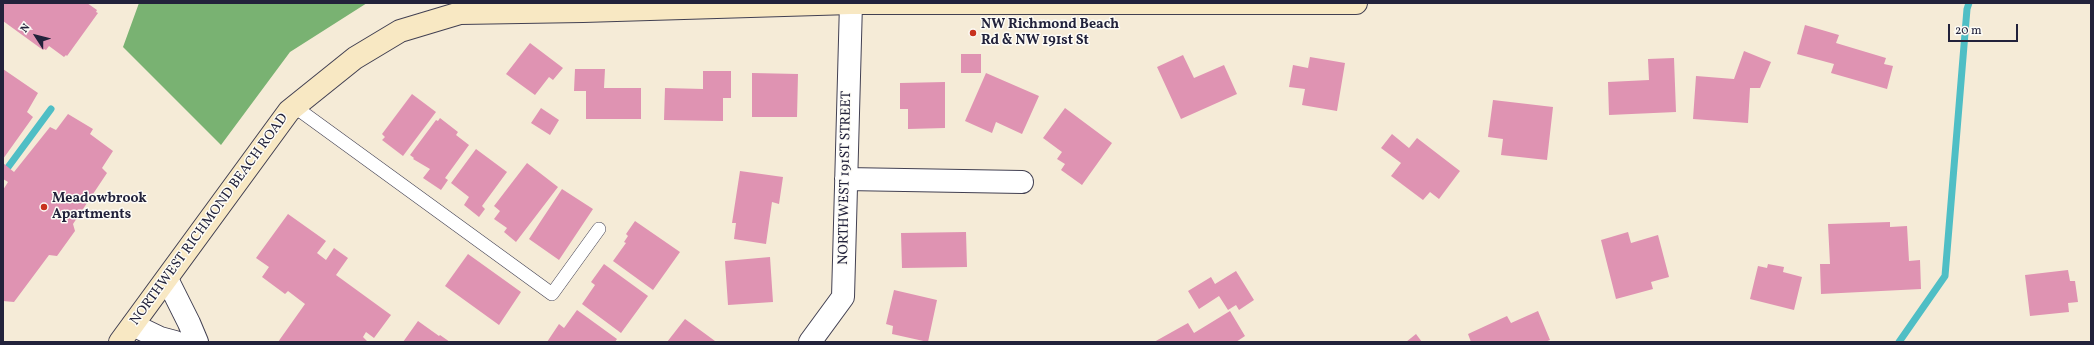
<!DOCTYPE html>
<html>
<head>
<meta charset="utf-8">
<style>
	body { margin:0 }
	#map { position:relative; width:2094px; height:345px; overflow:hidden; background:#f5ebd7; font-family:Vollkorn,serif }
	canvas { display:block }
	.frame { position:absolute; inset:0; border:4px solid #22223b; pointer-events:none }
	.north { position:absolute; left:16px; top:16px; width:40px; height:40px; -webkit-text-stroke:3px #fdfcf7; paint-order:stroke; rotate:306deg; font-size:11px; font-weight:700; line-height:16px; text-align:center; color:#22223b }
	.north::after { content:''; display:block; margin:auto; width:14px; height:18px; background:#22223b; clip-path:polygon(50% 0,100% 100%,50% 72%,0 100%) }
	.scale { position:absolute; left:1948px; top:24px; width:70px; height:18px; box-sizing:border-box; border:2px solid #22223b; border-top:0; padding-left:5px; font-size:12px; line-height:14px; white-space:nowrap; color:#22223b; -webkit-text-stroke:3px #fdfcf7; paint-order:stroke }
</style>
</head>
<body>
<div id="map">
<canvas width="2094" height="345"></canvas>
<div class="frame"></div>
<div class="north">N</div>
<div class="scale">20 m</div>
</div>
<script>
const ctx = document.querySelector('canvas').getContext('2d');
ctx.lineJoin = 'round';
function fillPath(path, color) {
  ctx.fillStyle = color;
  ctx.fill(path, 'evenodd');
}
function strokePath(path, color, width, dash) {
  ctx.strokeStyle = color;
  ctx.lineWidth = width;
  ctx.lineCap = dash ? 'butt' : 'round';
  ctx.setLineDash(dash || []);
  ctx.stroke(path);
}
function label(font, color, halo, rows, align = 'center') {
  ctx.font = font + ' Vollkorn,serif';
  ctx.lineWidth = 3;
  ctx.setLineDash([]);
  ctx.textBaseline = 'middle';
  ctx.strokeStyle = halo;
  ctx.fillStyle = color;
  for (const [text, x, y, turn = 0] of rows) {
    ctx.save();
    ctx.translate(x, y);
    ctx.rotate((+turn || 0) * Math.PI / 180);
    ctx.textAlign = isNaN(turn) ? turn : align;
    if (halo) ctx.strokeText(text, 0, 0);
    ctx.fillText(text, 0, 0);
    ctx.restore();
  }
}
fillPath(new Path2D(`
	M139,3h228l-77,49 -69,93 -98,-98z`), '#79b272');
strokePath(new Path2D(`
	M3,174l48,-65
	M1899,342l46,-66 22,-267 2,-6`), '#4fbec5', 7);
fillPath(new Path2D(`
	M3,3h84l10,7 -1,2 2,1 -31,43 -1,-1 -2,2 -15,-11 -3,4 -2,-1 -1,1 -40,-29z
	M1805,25l34,10 -3,8 50,15 -2,6 9,2 -6,23 -56,-16 3,-9 -37,-10z
	M530,43l33,25 -10,12 -4,-3 -14,18 -29,-21z
	M1744,51l27,11 -11,26h-10l-2,35 -55,-4 3,-43 38,3z
	M961,54h20v19h-20z
	M1183,55l11,23 30,-13 13,29 -56,25 -24,-52z
	M1310,57l35,6 -8,48 -35,-6 3,-16 -16,-2 4,-22 15,3z
	M1674,58l2,54 -67,3 -1,-33 41,-2 -1,-21z
	M3,69l35,24 -11,19 6,5 -30,42z
	M575,69h30l-1,19h37v31h-55v-28h-12z
	M703,71h28v27h-8v23l-59,-1 1,-32 38,1z
	M752,73l46,1 -1,43h-45z
	M986,73l53,23 -17,38 -26,-12 -4,11 -27,-12z
	M945,82v46l-37,1v-20h-8v-26z
	M412,94l24,18 -33,44 -21,-16 3,-3 -3,-3z
	M1493,100l60,7 -6,53 -46,-5 2,-16 -15,-2z
	M541,108l18,12 -9,15 -19,-12z
	M1065,108l47,35 -30,42 -21,-15 4,-6 -8,-5 5,-7 -19,-14z
	M68,114l25,15 -3,5 23,17 -11,17 5,5 -34,51 2,7 -18,25 -8,-1 -35,47 -11,-1v-111l5,-8 -5,-3v-16l11,9 36,-45 6,3z
	M440,118l18,14 -2,3 13,10 -24,33 3,2 -7,10 -18,-12 7,-9 -17,-10 1,-1 -4,-3 26,-35 2,1z
	M1392,134l17,14 8,-10 43,33 -21,28 -9,-7 -7,8 -32,-24 10,-13 -20,-15z
	M476,149l31,23 -25,34 3,3 -6,8 -15,-12 5,-8 -18,-14z
	M527,163l31,24 -42,55 -12,-10 3,-4 -13,-9 6,-8 -6,-5z
	M740,171l43,6 -4,27 -7,-2 -6,42 -32,-5 2,-16h-4z
	M562,189l31,20 -34,51 -30,-21z
	M288,214l38,27 -9,12 9,7 8,-12 14,10 -12,17 55,40 -17,23 -8,-6 -3,5 5,5h-90l27,-38 -17,-13 -3,3 -23,-17 7,-10 -13,-9z
	M635,221l45,31 -27,38 -40,-29 13,-18 -2,-1 4,-6 -2,-2z
	M1890,222v5l17,-1 2,35 11,-1 1,29 -100,5 -1,-30h10l-2,-40z
	M966,232l1,35 -65,1 -1,-35z
	M1628,232l3,11 27,-8 11,42 -18,5 2,7 -37,10 -15,-59z
	M468,254l53,38 -22,33 -54,-39z
	M770,257l3,45 -45,3 -3,-44z
	M604,264l44,32 -27,37 -39,-29 13,-19 -4,-3z
	M1768,264l16,3 -1,5 19,5 -8,33 -44,-11 8,-33 9,2z
	M2068,270l2,11h5l3,21 -10,1 1,9 -39,4 -5,-41z
	M1236,271l18,29 -15,10 -3,-5 -8,5 -9,-14 -20,13 -11,-18 23,-14 4,7z
	M894,290l43,10 -9,42 -36,-8 1,-8 -7,-2z
	M577,310l40,29 -2,3h-68l12,-18 5,4z
	M1230,311l15,25 -9,6h-82l34,-19 6,10z
	M1538,311l12,29 -5,2h-74l-3,-8 39,-18 4,7z
	M685,319l30,22 -1,1h-47z
	M418,321l21,15 1,-1 10,7h-47z
	M1416,334l6,8h-16z`), '#df93b2');
const service = new Path2D(`
	M295,107l257,187 47,-65`);
const minor = new Path2D(`
	M846,179l176,3
	M167,279l22,44 8,19
	M133,325l27,13 15,4
	M810,342l33,-45 8,-294`);
const secondary = new Path2D(`
	M120,342l169,-231 66,-53 45,-27 60,-18 123,-2 268,-8h505`);
strokePath(service, '#424052', 14);
strokePath(minor, '#424052', 24);
strokePath(secondary, '#424052', 24);
strokePath(service, '#fff', 13);
strokePath(minor, '#fff', 22);
strokePath(secondary, '#f8e8c3', 22);
for (const [x, y, r, color] of [
	[973,33,4,"#c8321e"],
	[44,207,4,"#c8321e"]
]) {
  const dot = new Path2D();
  dot.arc(x, y, r, 0, 2 * Math.PI);
  ctx.fillStyle = color;
  ctx.fill(dot);
  strokePath(dot, '#fdfcf7', 1.5);
}
label('bold 14px', '#22223b', '#fdfcf7', [
	["NW Richmond Beach",981,25],
	["Rd & NW 191st St",981,41],
	["Meadowbrook",52,199],
	["Apartments",52,215]
], 'left');
label('14px', '#22223b', '#fdfcf7', [
	["NORTHWEST 191ST STREET",846,178,-89],
	["NORTHWEST RICHMOND BEACH ROAD",210,220,-54]
]);
</script>
</body>
</html>
